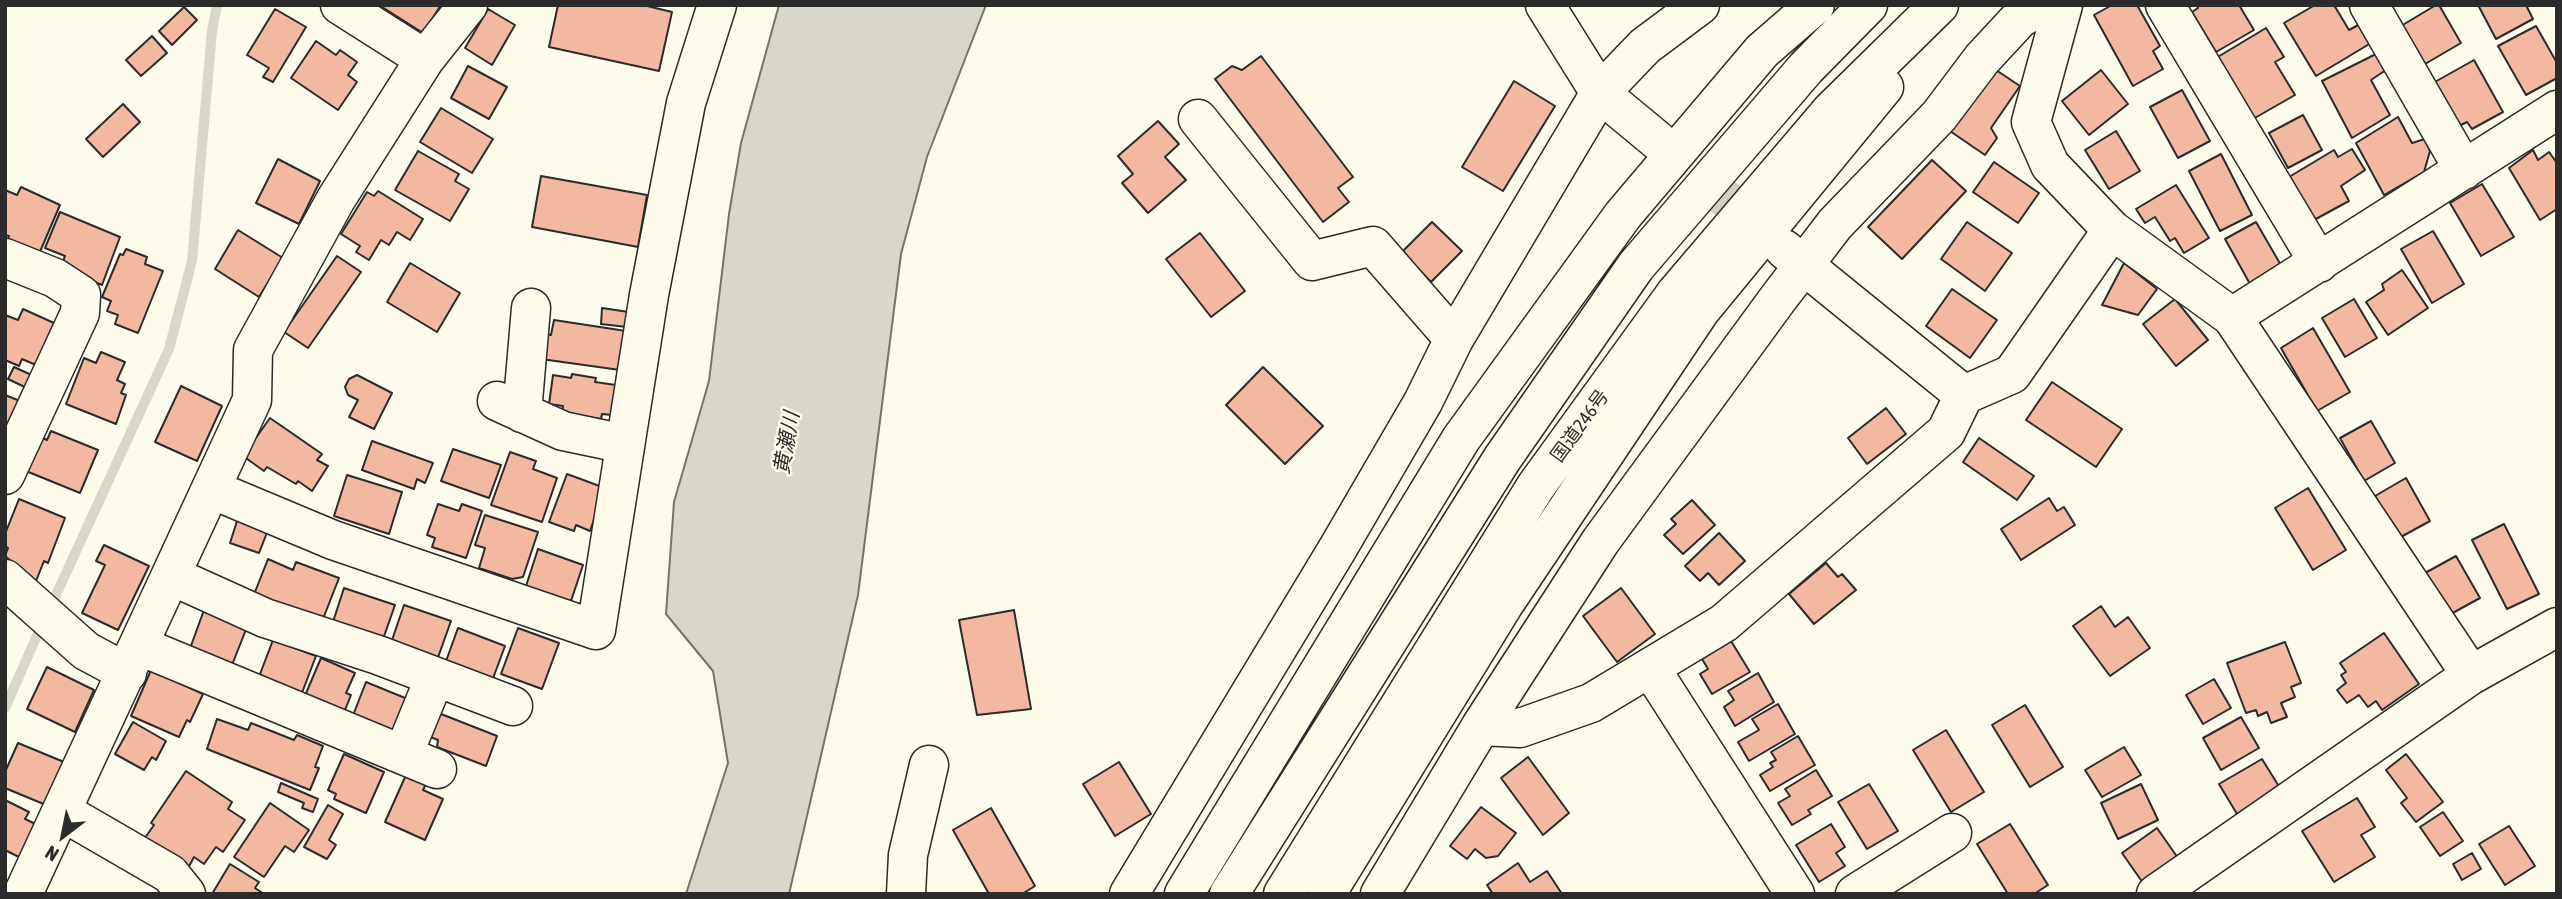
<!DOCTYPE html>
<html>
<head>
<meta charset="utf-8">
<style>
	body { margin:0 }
	#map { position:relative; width:2562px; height:899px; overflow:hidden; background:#fdfbea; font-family:"Asap Condensed",sans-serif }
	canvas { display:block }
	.frame { position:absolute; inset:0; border:7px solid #2b2b2b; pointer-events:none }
	.north { position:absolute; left:28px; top:801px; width:70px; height:70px; -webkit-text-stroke:5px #fdfbea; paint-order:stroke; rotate:212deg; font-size:19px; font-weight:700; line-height:28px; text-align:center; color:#2b2b2b }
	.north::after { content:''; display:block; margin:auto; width:24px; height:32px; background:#2b2b2b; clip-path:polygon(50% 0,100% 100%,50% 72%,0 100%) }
</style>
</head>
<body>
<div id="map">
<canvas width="2562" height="899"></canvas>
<div class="frame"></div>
<div class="north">N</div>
</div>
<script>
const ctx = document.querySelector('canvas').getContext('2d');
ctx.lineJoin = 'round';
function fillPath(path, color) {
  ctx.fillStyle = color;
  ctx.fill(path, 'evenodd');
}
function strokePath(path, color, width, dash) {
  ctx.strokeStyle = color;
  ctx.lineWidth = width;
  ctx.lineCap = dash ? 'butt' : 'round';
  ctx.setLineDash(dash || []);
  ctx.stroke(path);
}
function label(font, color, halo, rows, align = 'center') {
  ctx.font = font + ' "Asap Condensed","Noto Sans JP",sans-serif';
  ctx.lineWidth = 5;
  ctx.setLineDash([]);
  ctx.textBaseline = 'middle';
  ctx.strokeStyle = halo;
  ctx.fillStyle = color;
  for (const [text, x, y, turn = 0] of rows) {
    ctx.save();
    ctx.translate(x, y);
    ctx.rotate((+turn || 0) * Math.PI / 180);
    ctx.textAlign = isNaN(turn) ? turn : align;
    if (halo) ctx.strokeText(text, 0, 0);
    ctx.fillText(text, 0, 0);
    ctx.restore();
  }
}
const water = new Path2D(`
	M779,5h207l-59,152 -26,97 -43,341 -69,299h-103l42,-131 -15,-92 -47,-57 8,-112 35,-121 20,-167 12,-71z`);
fillPath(water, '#d8d7c9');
strokePath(water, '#74746e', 2);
strokePath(new Path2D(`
	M50,608l119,-259 23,-88 20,-230 5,-26
	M5,708l38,-86`), '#d8d7c9', 10);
const building = new Path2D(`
	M379,5h62l-18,28z
	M558,5h85l29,7 -13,59 -110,-24z
	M2112,5h25l23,41 -7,5 10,18 -30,17 -39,-71z
	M2197,5h42l15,25 -38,22 -24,-40 6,-4z
	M2315,5h19l15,25 11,-6 11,19 -55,33 -32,-53z
	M2436,5h3l22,38 -36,21 -24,-38z
	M2478,5h48l7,14 -37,20z
	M184,7l13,13 -25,25 -13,-14z
	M275,9l31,18 -33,55 -10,-5 6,-9 -22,-13z
	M488,9l27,16 -23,40 -27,-17z
	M2536,26l21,37v15l-31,17 -28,-49z
	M2266,28l18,29 -9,5 20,33 -42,24 -37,-61z
	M152,36l15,17 -26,23 -15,-16z
	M316,41l20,14 4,-5 17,12 -9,13 9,7 -19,28 -47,-32z
	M2376,54l10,16 -15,10 19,35 -38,23 -30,-57z
	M1261,56l92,121 -15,11 11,14 -26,20 -108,-143 17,-13 10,4z
	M2474,60l29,52 -31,17 -5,-7 -8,4 -26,-43z
	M468,66l39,21 -18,32 -38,-21z
	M1990,66l30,20 -29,42 6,10 -12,17 -38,-26z
	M2101,70l27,34 -39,31 -27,-34z
	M1514,81l41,25 -52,85 -41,-24z
	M2182,90l28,51 -32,17 -28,-51z
	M123,104l17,18 -37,35 -17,-18z
	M441,108l52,31 -21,34 -52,-31z
	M2303,115l19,35 -34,18 -19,-35z
	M2398,117l14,26 13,-4 5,12 -6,21 -40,23 -28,-52z
	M1158,121l21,23 -14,13 21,23 -38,33 -26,-30 11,-9 -15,-18z
	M2116,131l24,40 -31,18 -24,-39z
	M2352,149l13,21 -24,16 8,15 -35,19 -25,-43 45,-27 4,7z
	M2533,150l5,10 11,-8 8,11v46l-17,11 -31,-52z
	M418,151l41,23 -4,7 14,8 -19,32 -55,-31z
	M2221,154l31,61 -32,16 -31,-60z
	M278,159l42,22 -21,43 -43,-21z
	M1932,160l34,31 -64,68 -34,-32z
	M1994,162l45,31 -21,30 -45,-31z
	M541,176l106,19 -9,52 -106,-20z
	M2482,184l32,53 -33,19 -31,-53z
	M2176,185l33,53 -25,15 -9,-15 -5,3 -15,-24 -10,6 -9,-14z
	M21,187l39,18 -21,49 -32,-12 2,-6 -4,-1v-45l12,5z
	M378,191l45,28 -13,21 -13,-8 -8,13 -8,-5 -12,20 -13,-8 4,-6 -19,-12 26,-42 7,4z
	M60,212l60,25 -18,48 -42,-17 5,-12 -20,-8z
	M1432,222l30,29 -31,31 -29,-30z
	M1967,222l45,31 -27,38 -44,-32z
	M2256,222l26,45 -32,17 -25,-45z
	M238,230l45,28 -24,39 -44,-28z
	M2433,231l31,53 -32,19 -31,-54z
	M1200,233l45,58 -34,26 -45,-58z
	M126,249l21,8 -2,7 18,7 -25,62 -23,-9 3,-9 -11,-4 4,-10 -9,-4 18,-43 3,1z
	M337,256l24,16 -53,76 -24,-16z
	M410,263l50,30 -23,39 -50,-30z
	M2124,263l33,26 -19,26 -36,-10z
	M2402,270l26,38 -40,27 -22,-33 18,-12 -2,-6z
	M1952,289l45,31 -27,38 -44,-32z
	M2175,299l33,41 -32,26 -33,-42z
	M2354,299l23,39 -32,19 -23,-39z
	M602,308l27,4 -2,15 -26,-3z
	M23,309l31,14 -18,42 -14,-6 -3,7 -14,-6v-45l13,5z
	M554,320l72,11 -6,39 -79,-11 4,-25 6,1z
	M2313,328l37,64 -33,19 -36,-63z
	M101,352l24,10 -8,18 8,4 -4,9 5,2 -10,29 -50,-20 18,-46 12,5z
	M14,367l22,10 -5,13 -23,-11z
	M1263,367l60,59 -38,38 -59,-59z
	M572,374l24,4 -1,4 21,3 -4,30 -10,-1 -1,5 -39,-6 1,-7 -14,-2 4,-29 18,3z
	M357,375l35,18 -18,36 -25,-12 9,-17 -10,-5 -3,-8 4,-8z
	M2052,382l70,47 -26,38 -70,-47z
	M181,386l41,20 -25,55 -42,-19z
	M5,395l15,6 -15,32z
	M1886,408l20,26 -39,30 -19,-26z
	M270,418l52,36 -5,6 11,6 -16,25 -14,-10 -2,3 -29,-17 -3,4 -21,-15z
	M2371,421l24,42 -31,18 -24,-43z
	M51,431l47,19 -18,43 -54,-22 13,-35 8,4z
	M1979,438l55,38 -17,24 -54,-38z
	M372,441l61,22 -8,20 -8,-4 -3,10 -52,-19z
	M453,449l48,16 -12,33 -48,-17z
	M510,452l26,9 -3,8 24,9 -15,44 -51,-17z
	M567,474l38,14 -15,43 -14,-6 -2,6 -25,-9z
	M347,475l55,17 -13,42 -55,-18z
	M2406,478l24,43 -31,17 -24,-42z
	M2308,488l38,62 -33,20 -38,-62z
	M2049,498l8,13 7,-4 11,18 -54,35 -20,-31z
	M19,499l46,19 -17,45 -4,-2 -8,20 -31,-25 3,-8 -3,-2v-12z
	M1692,500l23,25 -32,29 -19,-19 12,-11 -5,-5z
	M438,504l21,7 3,-7 20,7 -16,47 -34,-11 3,-9 -8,-3z
	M485,515l53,17 -15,45 -11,2 -33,-11 6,-20 -10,-3z
	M238,518l30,12 -9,23 -29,-10z
	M2504,524l35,70 -32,15 -35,-69z
	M1719,533l26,28 -26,24 -11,-12 -8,8 -15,-15z
	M104,545l45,21 -31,64 -36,-17 23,-48 -9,-4z
	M538,549l45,16 -12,36 -45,-15z
	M2456,556l24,42 -31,17 -24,-42z
	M268,559l25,11 3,-8 43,16 -18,46 -68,-27z
	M1826,563l12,14 4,-3 14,16 -42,34 -25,-30z
	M344,588l51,17 -13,37 -50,-17z
	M1621,588l34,46 -38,28 -34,-46z
	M404,605l47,16 -15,42 -46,-17z
	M2101,606l14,21 13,-10 22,31 -40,28 -37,-50z
	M204,610l43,17 -17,43 -42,-16z
	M1014,610l17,99 -54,6 -18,-95z
	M458,628l47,18 -13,35 -47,-17z
	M518,628l41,15 -17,46 -41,-15z
	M2384,633l35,51 -37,26 -6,-9 -8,6 -9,-12 -12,8 -10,-13 9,-7 -5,-8 5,-3 -6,-9z
	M273,640l43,16 -16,42 -43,-16z
	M1731,641l19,31 -38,22 -12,-20 8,-5 -6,-10z
	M2285,642l16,41 -10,4 4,10 -14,6 6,14 -16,6 -4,-11 -9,4 -2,-6 -10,3 -19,-50z
	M321,658l34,15 -9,20 5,2 -8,20 -39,-17z
	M47,667l47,23 -19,42 -48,-23z
	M151,670l52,24 -13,28 -3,-2 -8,17 -48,-21z
	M1758,673l16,29 -39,24 -11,-19 10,-7 -6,-9z
	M2214,679l17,29 -28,16 -17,-29z
	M366,682l44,18 -15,36 -43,-18z
	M1778,704l17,30 -46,27 -11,-19 21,-12 -7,-11z
	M2025,705l38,62 -33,20 -38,-62z
	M436,712l61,24 -11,30 -49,-19 1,-7 -10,-4z
	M2241,717l18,31 -38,22 -18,-32z
	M217,719l31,11 3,-7 43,17 3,-5 26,11 -8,21 4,1 -9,22 -103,-41z
	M133,722l33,19 -10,19 -4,-3 -8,13 -29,-16z
	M1946,730l38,62 -33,20 -38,-62z
	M1798,736l17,29 -45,26 -10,-16 13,-8 -3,-4 6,-3 -5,-8z
	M18,743l46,19 -18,43 -41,-17v-16z
	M2124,747l17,28 -39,22 -17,-27z
	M344,754l40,18 -18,41 -32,-14 2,-5 -8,-4z
	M2406,754l37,48 -27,20 -15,-19 6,-5 -21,-28z
	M1528,757l41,56 -26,22 -42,-57z
	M2262,759l18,29 -43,26 -18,-30z
	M1119,762l32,52 -36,22 -32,-52z
	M1816,770l16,26 -24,14 3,4 -19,11 -14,-22 12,-7 -5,-7z
	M186,771l46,31 -4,7 17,11 -22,32 -7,-5 -12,17 -10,-7 -8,15 -44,-30 12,-17 -3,-2z
	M406,775l20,9 -3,6 20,9 -18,41 -40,-18z
	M281,783l37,16 -5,13 -11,-4 2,-5 -26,-11z
	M1869,784l29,47 -31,18 -29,-47z
	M2141,784l17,36 -40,19 -17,-36z
	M2357,798l18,29 -14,8 14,22 -41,25 -32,-51z
	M5,800l24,12 -4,7 17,8 -17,33 -20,-10z
	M270,803l39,27 -15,22 -9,-6 -21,31 -30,-20z
	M328,805l15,9 -14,26 7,5 -9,14 -23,-12z
	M1481,807l35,26 -18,23 -12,2 -11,-9 -8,10 -17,-13z
	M991,808l44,78 -13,8h-33l-36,-64z
	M2443,812l20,29 -23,15 -20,-29z
	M1831,824l14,23 -9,6 9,13 -26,16 -23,-37z
	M2010,824l38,61 -14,9h-26l-31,-50z
	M2509,826l26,40 -30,19 -26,-41z
	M2157,828l21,30 -35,25 -21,-30z
	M2472,853l9,16 -19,11 -9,-16z
	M1518,863l12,19 17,-11 15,23h-69l-6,-9z
	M230,864l29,18 -4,6 9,6h-52z`);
fillPath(building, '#f2b8a0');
strokePath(building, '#2b2b2b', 2);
strokePath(new Path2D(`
	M1658,141l111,95`), '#d3d1c4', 38, [38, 19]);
const minor = new Path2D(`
	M340,5l85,54
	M1545,5l55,88 58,48
	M2063,5l-32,117 19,43 62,65 120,87 239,358
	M2165,5l154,258
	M2369,5l95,165
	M1198,119l114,142 61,-15 81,93
	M1784,249l180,146 48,-21 100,-144
	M5,258l50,20 26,17 -1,18 -75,162
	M2232,317l325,-207
	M497,401l66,30 62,13
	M522,413l9,-105
	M211,489l122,51 263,90 53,-335 37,-192 31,-98
	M172,576l93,42 113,37 135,51
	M5,579l81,72 41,22
	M140,646l297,123
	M1651,669l144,225
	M1481,726l39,2 71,-25 133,-80 222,-191 18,-37
	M403,755l32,-78
	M63,812l107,62 16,20
	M23,894l229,-494 1,-50 83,-151 89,-140 43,-54
	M906,894l2,-39 21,-90
	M1129,894l209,-346 85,-146 31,-63 146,-246 45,-47 55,-41
	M1380,894l101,-168 119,-184 177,-242 58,-76 104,-108 43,-57 38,-41 24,-13
	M1855,894l97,-61
	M2156,894l315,-219 86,-48`);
const highway = new Path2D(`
	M1184,894l277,-455 162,-224 139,-164 53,-46
	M1229,894l273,-435 134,-193 170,-198 62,-63
	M1283,894l253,-408 140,-193 155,-182 108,-106
	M1326,894l178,-290 196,-293 184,-224`);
strokePath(minor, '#2b2b2b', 41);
strokePath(highway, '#2b2b2b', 41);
strokePath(minor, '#fdfbea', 38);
strokePath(highway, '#fdfbea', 38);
label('19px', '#2b2b2b', '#fdfbea', [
	["国道246号",1580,426,-54]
]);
label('italic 21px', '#2b2b2b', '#fdfbea', [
	["黄瀬川",787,443,-80]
]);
</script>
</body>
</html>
